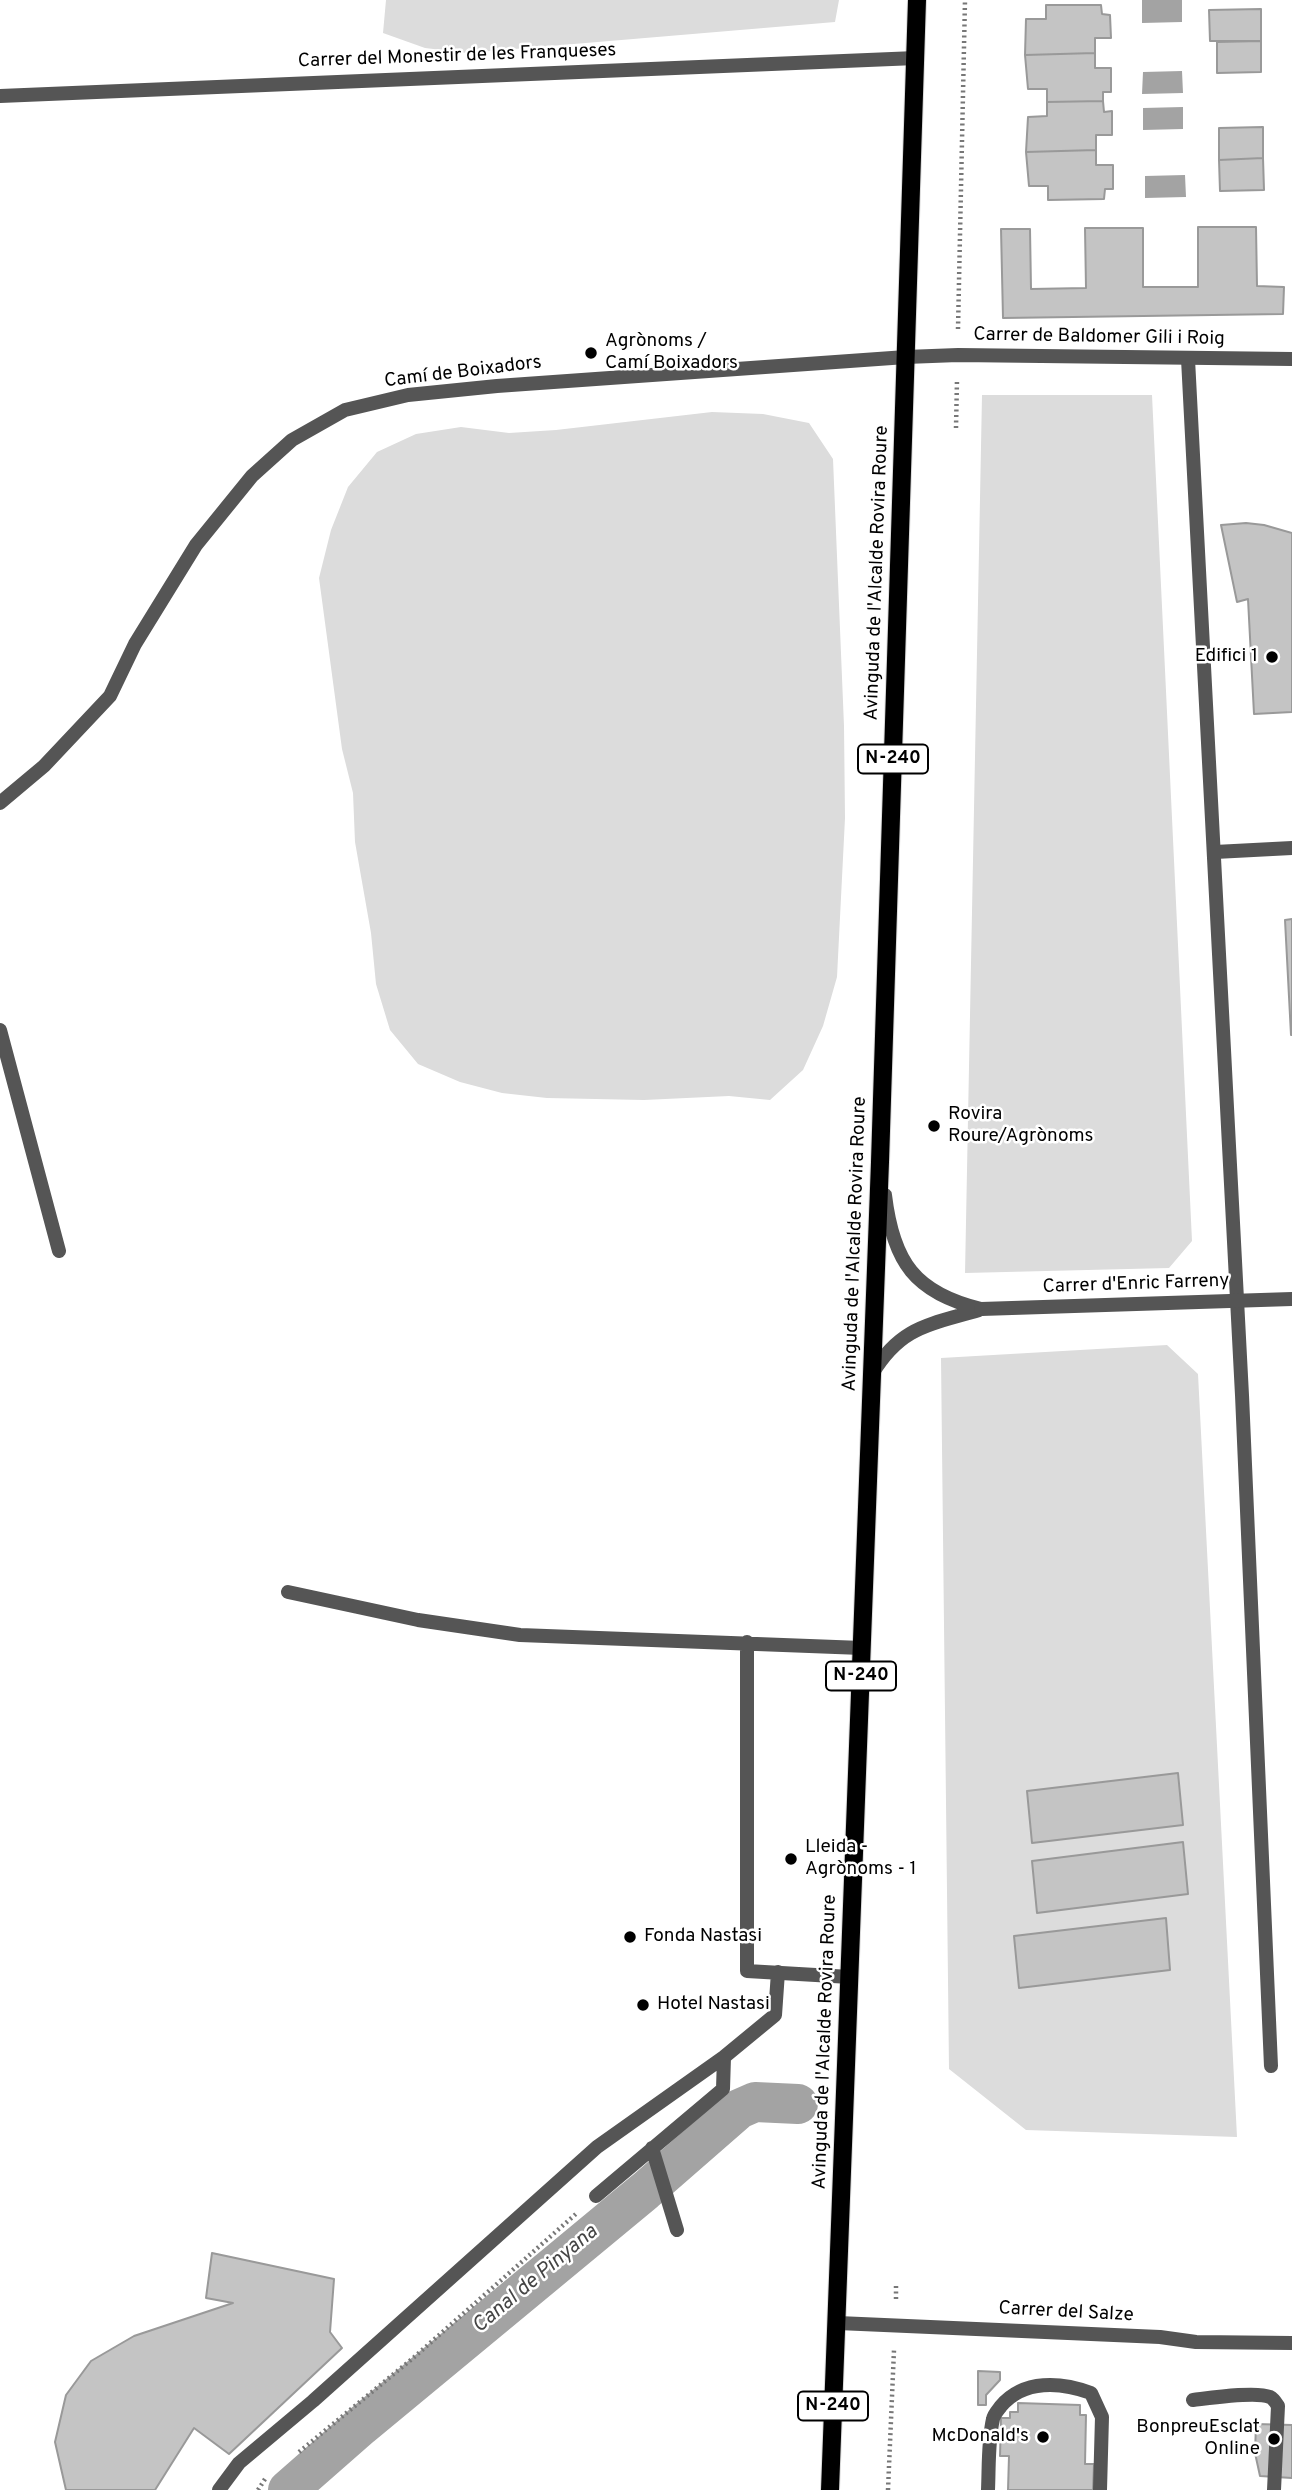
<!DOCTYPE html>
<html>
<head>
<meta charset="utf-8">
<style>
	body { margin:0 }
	canvas { display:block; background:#fff }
</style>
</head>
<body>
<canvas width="1292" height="2490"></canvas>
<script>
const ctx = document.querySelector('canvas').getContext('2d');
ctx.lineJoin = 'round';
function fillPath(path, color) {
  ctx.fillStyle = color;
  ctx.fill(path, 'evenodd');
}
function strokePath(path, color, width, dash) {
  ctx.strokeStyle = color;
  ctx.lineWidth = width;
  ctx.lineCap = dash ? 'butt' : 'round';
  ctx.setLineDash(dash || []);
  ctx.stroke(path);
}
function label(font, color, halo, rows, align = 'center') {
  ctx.font = font + ' Overpass,sans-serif';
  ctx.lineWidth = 5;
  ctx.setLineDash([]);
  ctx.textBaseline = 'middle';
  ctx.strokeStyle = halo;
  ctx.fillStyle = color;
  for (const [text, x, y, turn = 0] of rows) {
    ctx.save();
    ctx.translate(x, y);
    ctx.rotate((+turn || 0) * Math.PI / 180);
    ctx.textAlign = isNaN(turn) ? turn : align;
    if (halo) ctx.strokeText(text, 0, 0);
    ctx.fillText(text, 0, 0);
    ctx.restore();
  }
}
fillPath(new Path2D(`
	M386,0h453l-4,22 -368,31 -42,-5 -42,-15z
	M982,395h170l40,846 -23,27 -204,5z
	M712,412l51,2 46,9 24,36 11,267 1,92 -8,159 -14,49 -20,44 -33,30 -41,-4 -85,4 -97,-2 -45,-5 -42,-11 -42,-18 -28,-34 -14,-46 -5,-51 -16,-91 -2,-49 -11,-44 -23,-171 12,-48 17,-43 29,-35 39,-18 45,-7 48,6 47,-3z
	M1167,1345l31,29 39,763 -211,-7 -77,-61 -8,-711z`), '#dcdcdc');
fillPath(new Path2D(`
	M1142,0h40v22l-40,1z
	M1182,71l1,22 -41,1 1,-22z
	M1183,107v22l-40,1v-22z
	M1185,175l1,22 -41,1v-22z`), '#a3a3a3');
strokePath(new Path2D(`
	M288,2490l73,-64 284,-235 94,-82 16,-7 43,2`), '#a3a3a3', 40);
const building = new Path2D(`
	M1046,5h55l1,9 8,1 1,23h-16v15l-70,2 1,-36h20z
	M1261,9v32h-51l-1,-31z
	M1261,41v31l-44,1v-31z
	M1095,53v15h16v24h-8v9l-56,1v-13h-19l-3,-34z
	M1103,101l1,11 8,-1v24h-16v15l-70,2 2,-35 19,-1v-14z
	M1263,127v31l-44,2v-32z
	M1096,150v15h17v24h-8l-1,10 -56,1v-14h-19l-3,-34z
	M1263,158l1,32 -44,1 -1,-31z
	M1198,227h58l1,59 27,1 -1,27 -280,4 -2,-89h29l1,60 55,-1 -1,-60h58v59h55z
	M1246,523l18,2 28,8v179l-38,2 -6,-115 -11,3 -16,-77z
	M1292,919v116h-1l-6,-115z
	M1178,1773l5,52 -151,18 -5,-52z
	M1183,1842l5,52 -151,19 -5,-52z
	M1166,1918l4,52 -151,18 -5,-52z
	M212,2253l122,26 -4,53 12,16 -113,106 -35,-26 -39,62h-89l-11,-48 11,-47 25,-34 43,-25 99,-33 -27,-5z
	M978,2371l22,1v8l-14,15v10h-8z
	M1018,2403l62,2v10h6l-1,49h9l-1,26h-85l1,-34h-9l1,-38h9v-6h8z
	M1256,2424l36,1v53l-32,-2 -5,-23z`);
fillPath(building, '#c4c4c4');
strokePath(building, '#999', 2);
const primary = new Path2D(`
	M830,2490l50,-1328 37,-1162`);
strokePath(primary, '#dbdbdb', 20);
strokePath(new Path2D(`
	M958,329l7,-329
	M956,428l1,-48
	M896,2299v-13
	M299,2452l113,-93 165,-146
	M258,2490l7,-11
	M888,2490l6,-140`), '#777', 4.5, [2, 3.5]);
strokePath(new Path2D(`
	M1188,359l54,1036 29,671
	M1215,852l77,-4
	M0,1030l59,221
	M885,1195c8,67 30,98 96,114
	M872,1374c29,-48 57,-49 107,-64
	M288,1592l130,28 102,15 342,13
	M747,1642v329l103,6
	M652,2148l25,82
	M596,2196l127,-107 1,-32
	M1193,2400c17,-2 63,-9 77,-3 4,2 6,6 8,9l-4,84
	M219,2490l20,-27 74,-62 284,-254 127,-90 51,-42 3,-43
	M988,2490c1,-23 0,-49 5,-71 1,-5 5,-9 8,-13 23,-27 60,-24 90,-13l11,24 -2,73`), '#555', 14);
strokePath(new Path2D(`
	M0,96l916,-38
	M0,803l44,-37 66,-70 25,-52 61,-99 56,-69 40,-36 53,-30 63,-15 89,-9 409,-29 52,-2 334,4
	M981,1309l311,-10
	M838,2323l322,14 36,5 96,1`), '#555', 14);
strokePath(primary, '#000', 18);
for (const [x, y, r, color] of [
	[591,353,7,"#000"],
	[1272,657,7,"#000"],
	[934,1126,7,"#000"],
	[791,1859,7,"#000"],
	[630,1937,7,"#000"],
	[643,2005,7,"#000"],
	[1043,2437,7,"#000"],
	[1274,2439,7,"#000"]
]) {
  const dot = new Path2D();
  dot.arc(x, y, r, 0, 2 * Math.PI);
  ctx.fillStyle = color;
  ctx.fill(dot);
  strokePath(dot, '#fff', 2.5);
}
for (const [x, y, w] of [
	[893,759,70],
	[861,1676,70],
	[833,2406,70]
]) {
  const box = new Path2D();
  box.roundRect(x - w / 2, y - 14.5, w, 29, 5);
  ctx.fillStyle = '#fff';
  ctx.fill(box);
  strokePath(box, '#000', 2);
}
label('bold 18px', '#000', null, [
	["N-240",893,759],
	["N-240",861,1676],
	["N-240",833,2406]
]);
label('19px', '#000', '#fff', [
	["Carrer del Monestir de les Franqueses",457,57,-2],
	["Carrer de Baldomer Gili i Roig",1099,338,1],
	["Camí de Boixadors",463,373,-7],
	["Avinguda de l'Alcalde Rovira Roure",878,573,-88],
	["Avinguda de l'Alcalde Rovira Roure",856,1244,-88],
	["Carrer d'Enric Farreny",1136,1285,-2],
	["Avinguda de l'Alcalde Rovira Roure",826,2042,-88],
	["Carrer del Salze",1066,2313,3]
]);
label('19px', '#000', '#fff', [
	["Agrònoms /",605,342],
	["Camí Boixadors",605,364],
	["Edifici 1",1258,657,"right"],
	["Rovira",948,1115],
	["Roure/Agrònoms",948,1137],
	["Lleida -",805,1848],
	["Agrònoms - 1",805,1870],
	["Fonda Nastasi",644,1937],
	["Hotel Nastasi",657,2005],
	["BonpreuEsclat",1260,2428,"right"],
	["Online",1260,2450,"right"],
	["McDonald's",1029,2437,"right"]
], 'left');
label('italic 21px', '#444', '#fff', [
	["Canal de Pinyana",536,2280,-40]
]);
</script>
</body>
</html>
